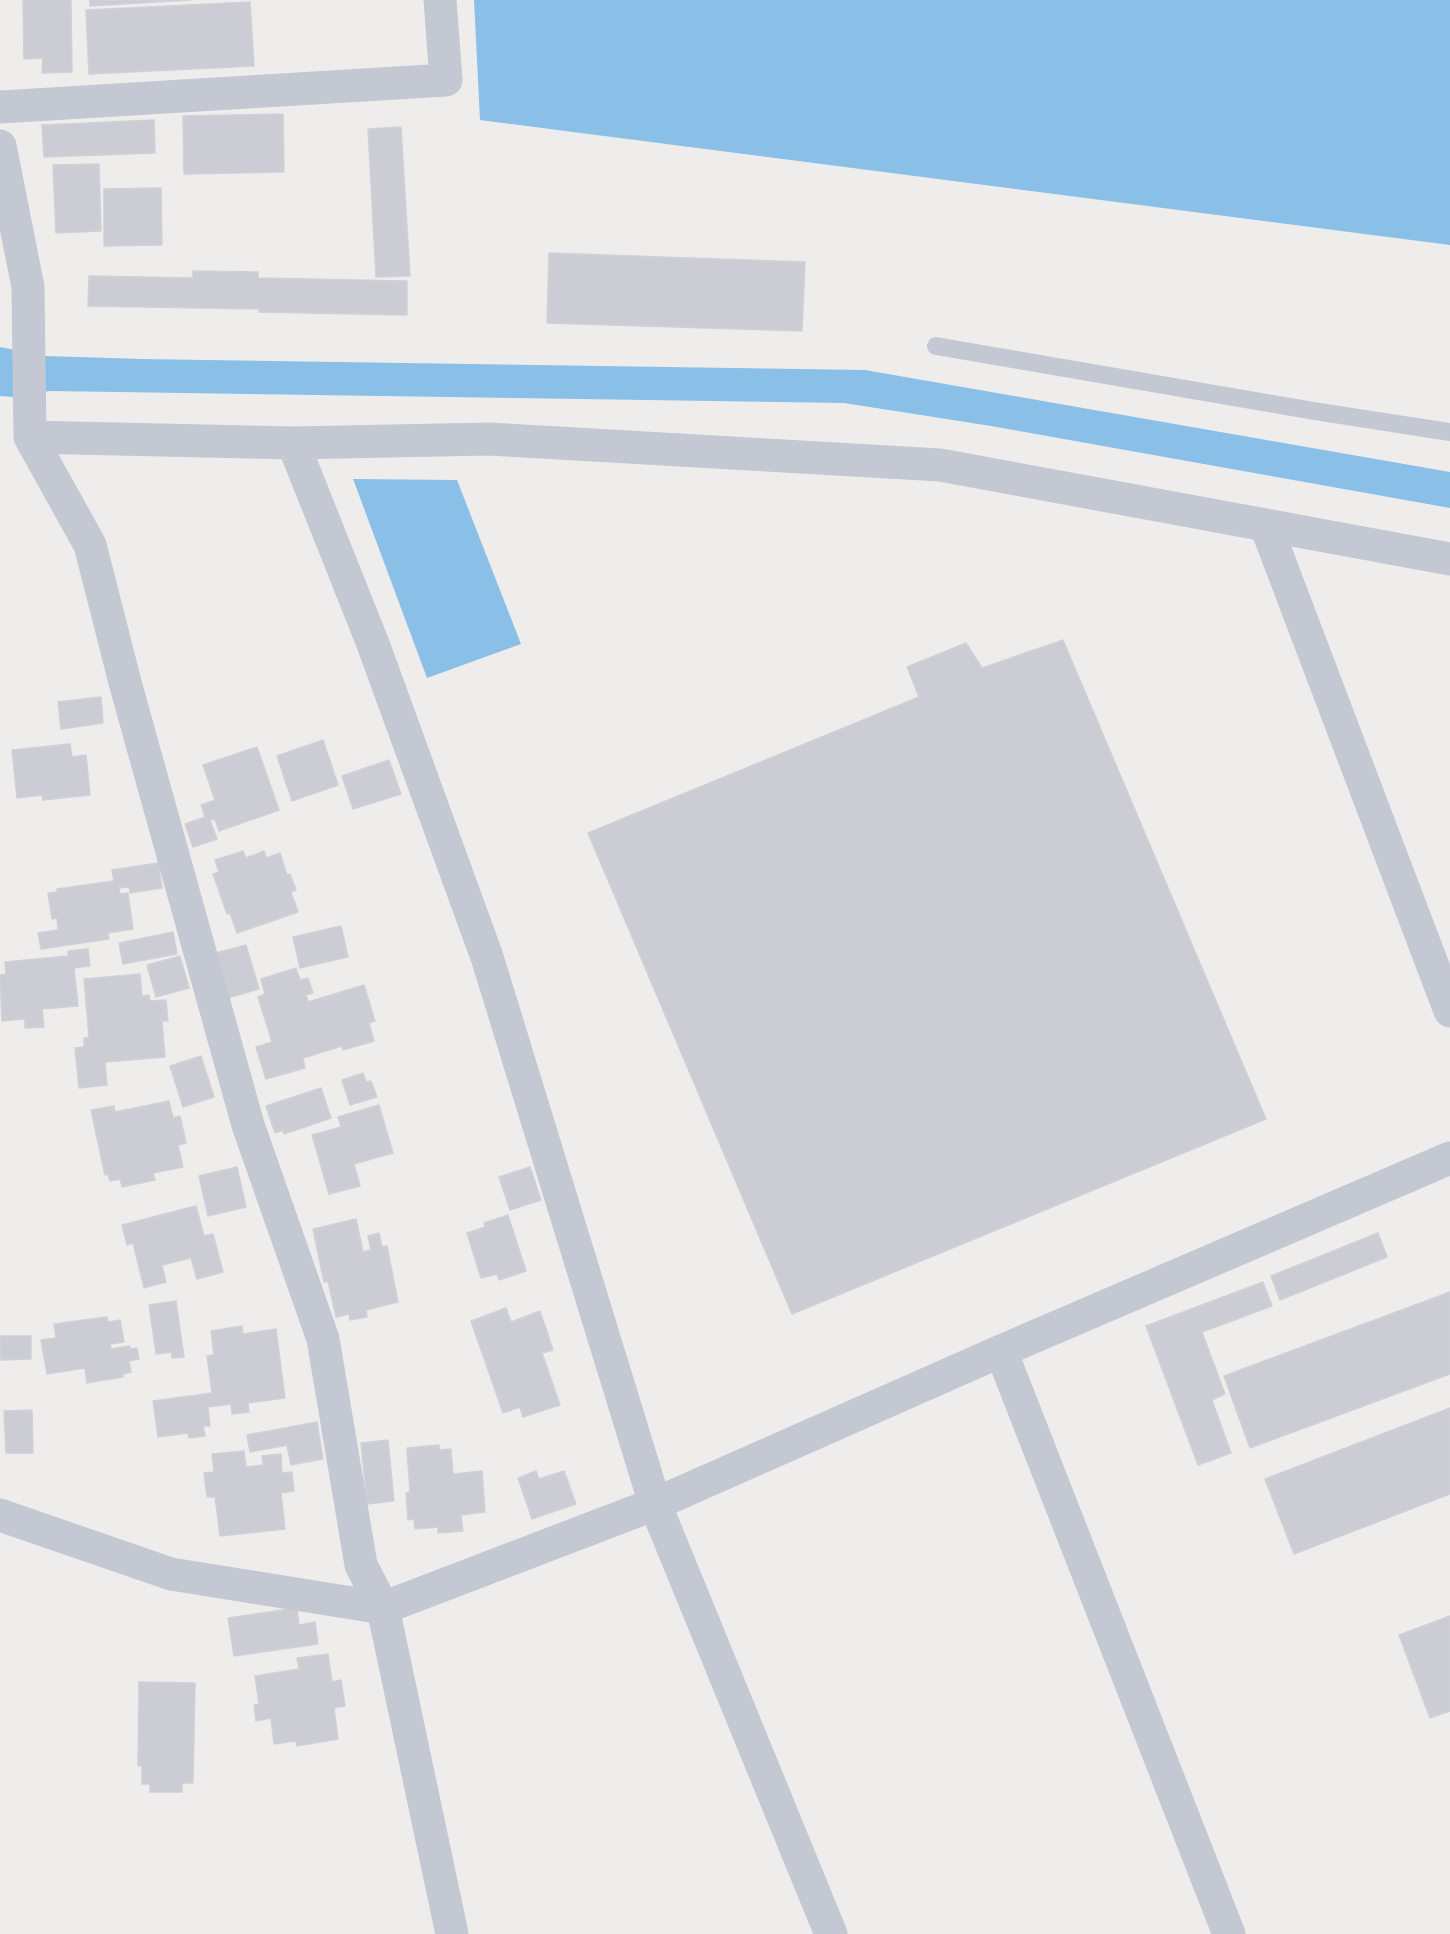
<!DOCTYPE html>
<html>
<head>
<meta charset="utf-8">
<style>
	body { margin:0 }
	canvas { display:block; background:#efedec }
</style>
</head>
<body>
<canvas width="1450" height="1934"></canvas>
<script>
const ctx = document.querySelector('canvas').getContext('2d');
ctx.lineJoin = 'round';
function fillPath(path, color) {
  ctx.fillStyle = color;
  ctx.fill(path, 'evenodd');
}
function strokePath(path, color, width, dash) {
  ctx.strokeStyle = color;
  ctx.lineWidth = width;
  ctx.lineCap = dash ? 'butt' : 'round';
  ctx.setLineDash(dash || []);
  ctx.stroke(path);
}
fillPath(new Path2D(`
	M474,0h976v245l-970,-125z
	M0,347l46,9 95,3 724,11 585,102v36l-459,-82 -147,-23 -794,-12 -36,6 -14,-1z
	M353,479l104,1 64,164 -94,34z`), '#8ac0e7');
const building = new Path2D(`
	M23,0h48l1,72 -30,1 1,-15 -19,1z
	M90,0h100l-100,6z
	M250,2l4,64 -165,8 -3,-64z
	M283,114l1,58 -100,2 -1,-58z
	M154,120l1,33 -111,4 -2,-32z
	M401,127l9,149 -34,1 -8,-148z
	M99,164l2,67 -45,2 -3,-68z
	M161,188l1,57 -58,1v-57z
	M549,253l256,9 -3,69 -255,-8z
	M193,271l65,1v6l149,3v34l-148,-3v-3l-171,-3 1,-30 104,2z
	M1063,640l203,479 -474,195 -204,-481 331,-136 -12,-30 59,-24 16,25z
	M101,697l2,26 -42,6 -3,-27z
	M323,740l15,45 -46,16 -15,-45z
	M70,744l2,13 14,-2 4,40 -47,5 -1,-5 -25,3 -5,-48z
	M257,747l22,63 -60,21 -4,-12 -5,1 7,19 -24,8 -8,-23 20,-7 -4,-12 14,-5 -12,-35z
	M389,760l12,34 -48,15 -11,-33z
	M243,851l3,7 18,-7 2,7 14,-5 7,22 3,-1 6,16 -5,2 7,20 -61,21 -7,-20 -3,1 -14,-40 6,-2 -4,-12z
	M158,863l4,25 -32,5 -1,-6 -10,1 1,6 8,-1 5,36 -25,4 1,6 -68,10 -3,-16 20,-3 -1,-12 -5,1 -4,-26 9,-1v-3l57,-8 -2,-11z
	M341,926l7,31 -48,11 -7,-31z
	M173,932l4,22 -54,10 -4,-21z
	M246,945l13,44 -31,9 -12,-45z
	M88,949l2,17 -16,2 4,38 -36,3 2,18 -19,1v-9l-23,2 -2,-46 6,-1 -1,-12 63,-6v-5z
	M180,956l9,32 -33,9 -9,-32z
	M296,968l4,12 8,-2 5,15 -7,2 2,7 56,-17 11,36 -6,2 5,18 -31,9 -1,-4 -39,12 2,10 -39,11 -10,-32 16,-5 -14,-45 7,-3 -4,-15z
	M140,974l2,22 7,-1 1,6 16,-1 2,21h-6l3,36 -60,5 2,23 -28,3 -4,-40 9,-1v-9l5,-1 -5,-58z
	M201,1056l13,41 -31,10 -13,-41z
	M363,1073l3,9 5,-1 6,16 -27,8 -8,-25z
	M321,1088l10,30 -47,16 -1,-4 -8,3 -9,-27z
	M169,1101l4,17 7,-2 6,27 -8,2 5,22 -30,6 2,7 -33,7 -2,-8 -10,2 -2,-7 -3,1 -14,-65 23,-4 1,6z
	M379,1105l14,48 -39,11 6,22 -31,8 -17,-59 29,-8 -3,-10z
	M237,1167l9,40 -38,9 -9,-40z
	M530,1167l11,33 -31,10 -11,-33z
	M196,1206l8,30 9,-2 10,38 -26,7 -6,-21 -29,7 4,17 -22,6 -11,-45 -6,2 -5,-20z
	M508,1215l18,56 -27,9 -2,-6 -16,4 -14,-45 18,-6 -1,-4z
	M356,1219l7,33 8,-2 -3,-14 11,-3 3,14 5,-1 11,56 -32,8 1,7 -17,3 -1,-6 -13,3 -8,-36 -4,1 -11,-53z
	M1378,1233l9,24 -107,43 -9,-24z
	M1263,1282l9,24 -70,26 23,62 -13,6 19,53 -33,12 -52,-139z
	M1450,1292v82l-200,74 -26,-72z
	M176,1301l8,56 -12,1v-6l-16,2 -7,-49z
	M506,1308l5,14 29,-11 13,39 -11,3 18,52 -37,12 -3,-10 -17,6 -32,-92z
	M107,1317l1,5 12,-2 4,22 -14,2 1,5 19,-3v3l7,-1 2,11 -10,2 2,11 -8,2v3l-36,6 -2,-15 -38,6 -6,-34 15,-2 -2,-14z
	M242,1326l1,8 33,-5 9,69 -37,5 1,9 -17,2 -1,-10 -23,3 2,19h-7l2,10 -16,2 -1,-5 -30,4 -5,-36 59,-8 -5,-37 7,-1 -3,-24z
	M0,1336h31v23l-30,1z
	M1450,1408v86l-156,60 -29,-75z
	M32,1410l1,43h-27l-2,-42z
	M317,1422l6,37 -32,6 -4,-20 -37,7 -3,-17z
	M388,1440l6,61 -27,3 -6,-61z
	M439,1445v5l12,-1 2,25 29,-3 3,41 -24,3 2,16 -25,2v-6l-23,2 -1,-10 -6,1 -2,-27 4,-1 -3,-44z
	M244,1451l2,16 17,-2 -1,-9 19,-2 1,19 10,-1 2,19 -13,2 4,36 -65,7 -5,-39h-8l-3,-24 10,-1 -2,-18z
	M536,1471l3,8 25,-8 12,33 -44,15 -14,-41z
	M297,1608l2,17 16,-3 3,22 -84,12 -6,-38z
	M1450,1616v95l-20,7 -31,-83z
	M328,1654l4,28 9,-2 4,26 -11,2 4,31 -41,7 -1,-5 -22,3 -3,-26 -15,3 -2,-16 5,-1 -4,-28 44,-7 -2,-11z
	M139,1682l56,1 -2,100h-11v9h-32v-8h-8v-18h-4z`);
fillPath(building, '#cccdd4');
strokePath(building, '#d0d1d8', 1.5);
strokePath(new Path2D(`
	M936,346l378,65 136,21`), '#c3c8d3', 18);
strokePath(new Path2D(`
	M0,107l446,-27 -6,-80
	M0,146l28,141 2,150 60,108 36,141 122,439 75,214 38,226 22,43 69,326
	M30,437l263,6 196,-4 451,26 510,94
	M293,443l80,201 114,313 168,547 176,430`), '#c3c8d3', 33);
strokePath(new Path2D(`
	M1266,526l184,485
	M1001,1351l228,583
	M0,1515l171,59 212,34 272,-104 346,-153 449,-193`), '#c3c8d3', 33);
</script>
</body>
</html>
